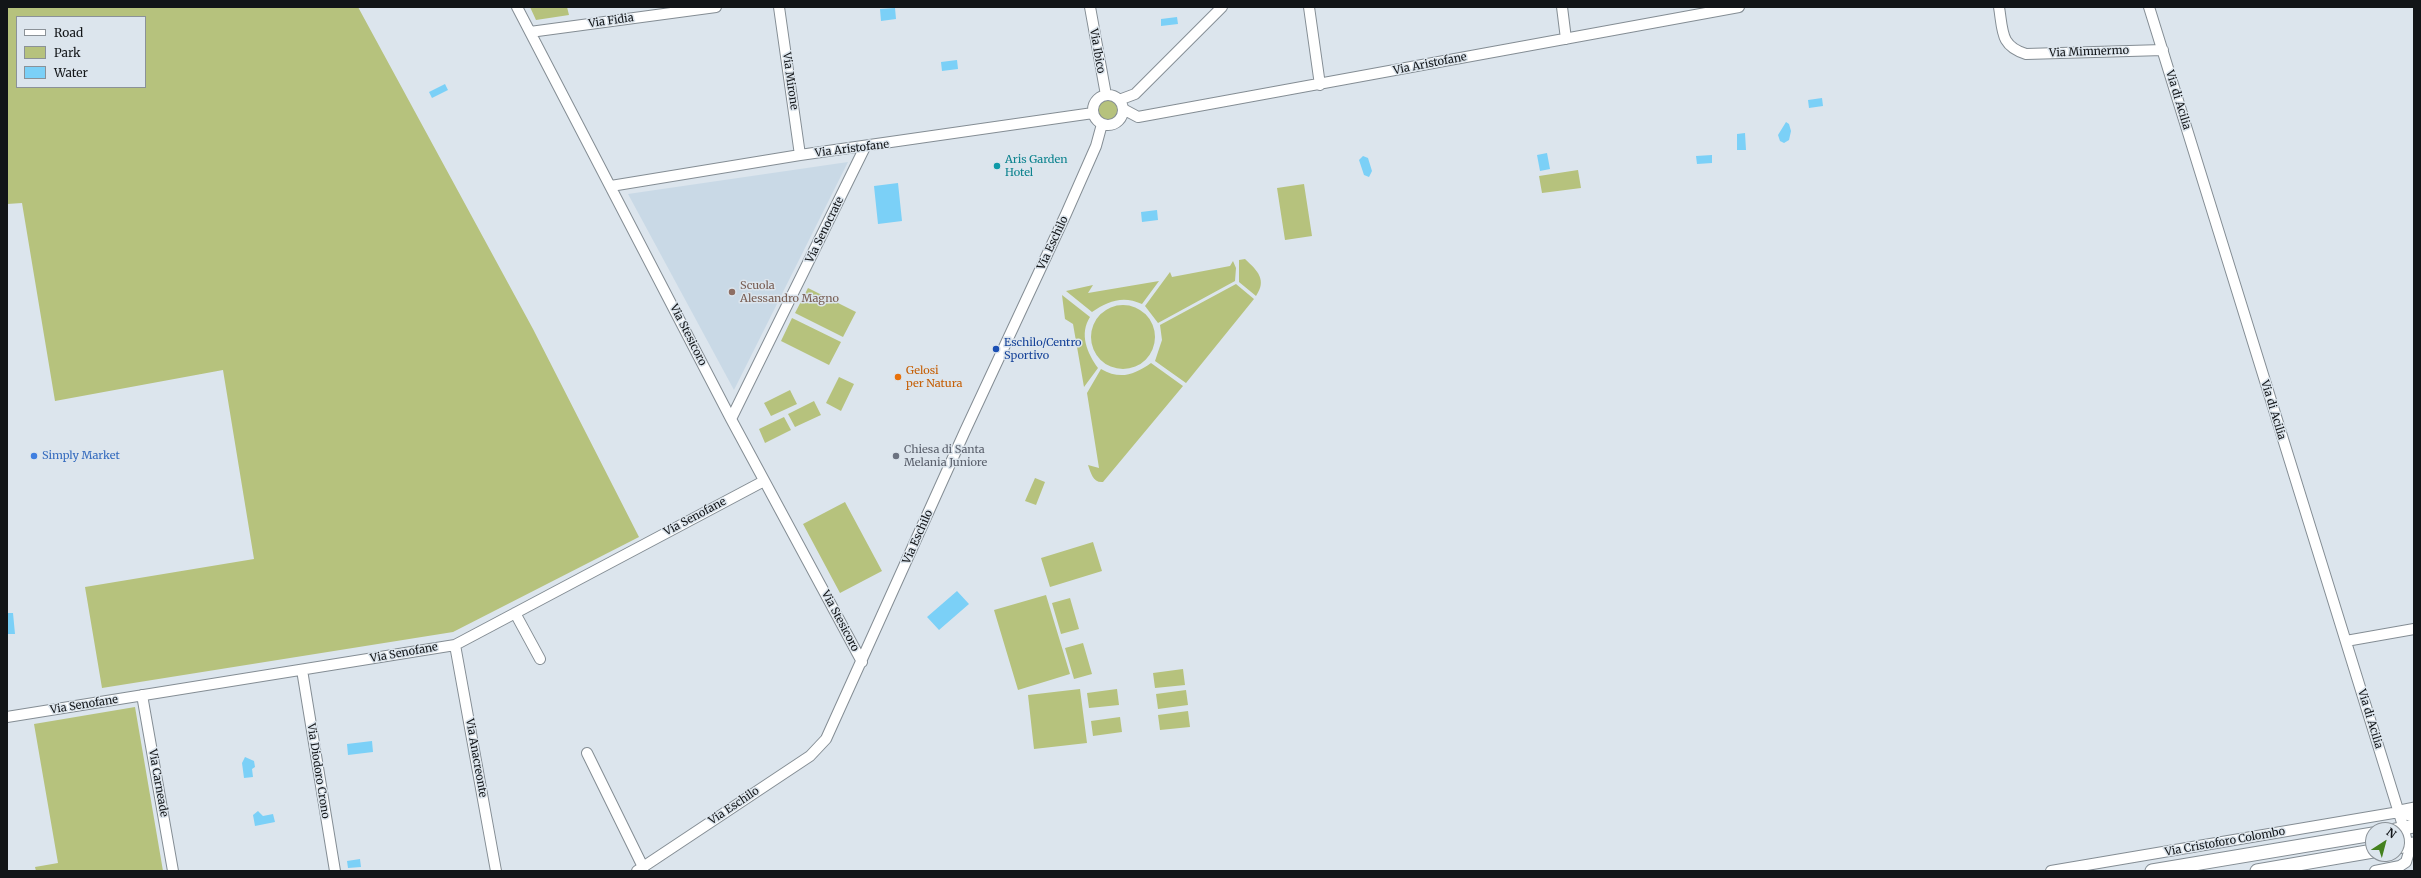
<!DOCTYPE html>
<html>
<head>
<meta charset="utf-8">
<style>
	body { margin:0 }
	#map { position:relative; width:2421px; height:878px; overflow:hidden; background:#dce5ed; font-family:Merriweather,serif }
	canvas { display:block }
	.frame { position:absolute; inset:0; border:8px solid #121518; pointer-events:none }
	.legend { position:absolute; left:16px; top:16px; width:130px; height:72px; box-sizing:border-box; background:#dce5ed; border:1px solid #8b9298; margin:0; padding:5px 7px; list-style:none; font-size:12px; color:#121518 }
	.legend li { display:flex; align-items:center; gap:8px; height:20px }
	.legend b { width:20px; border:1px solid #8b9298 }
	.north { position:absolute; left:2365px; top:822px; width:40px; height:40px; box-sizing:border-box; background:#dce5ed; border:1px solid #8b9298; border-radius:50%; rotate:36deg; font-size:11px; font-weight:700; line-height:16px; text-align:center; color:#121518 }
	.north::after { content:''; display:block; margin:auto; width:14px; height:18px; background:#44811e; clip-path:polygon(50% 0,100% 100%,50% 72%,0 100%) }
</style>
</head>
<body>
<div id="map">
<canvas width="2421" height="878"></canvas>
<div class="frame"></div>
<ul class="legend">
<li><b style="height:5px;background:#fff"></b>Road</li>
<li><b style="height:11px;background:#b6c27d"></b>Park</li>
<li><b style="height:11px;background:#7bd0f7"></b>Water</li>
</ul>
<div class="north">N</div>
</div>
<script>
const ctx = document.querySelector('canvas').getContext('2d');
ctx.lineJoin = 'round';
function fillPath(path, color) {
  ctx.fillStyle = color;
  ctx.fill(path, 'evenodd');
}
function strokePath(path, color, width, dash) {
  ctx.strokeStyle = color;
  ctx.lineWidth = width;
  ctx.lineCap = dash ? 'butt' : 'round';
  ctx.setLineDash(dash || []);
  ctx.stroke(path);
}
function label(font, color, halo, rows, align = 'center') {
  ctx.font = font + ' Merriweather,serif';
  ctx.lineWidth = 3;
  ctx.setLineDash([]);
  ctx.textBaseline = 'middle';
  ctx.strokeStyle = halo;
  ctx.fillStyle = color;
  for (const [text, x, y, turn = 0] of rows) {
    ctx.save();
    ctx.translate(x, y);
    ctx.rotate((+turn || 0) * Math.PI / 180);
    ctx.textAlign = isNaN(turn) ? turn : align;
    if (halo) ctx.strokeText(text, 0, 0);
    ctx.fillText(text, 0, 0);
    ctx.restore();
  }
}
fillPath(new Path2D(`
	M848,162l-114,228 -106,-196z`), '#c9d9e6');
fillPath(new Path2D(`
	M7,7h351l175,322 106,208 -186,95 -351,56 -17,-101 169,-28 -31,-189 -168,31 -33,-198 -15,1zM17,17h128v70h-128z
	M530,7h37l2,8 -33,5z
	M1096 111a11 11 0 1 1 22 0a11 11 0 1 1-22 0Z
	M1578,170l3,18 -39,5 -3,-17z
	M1304,184l8,52 -27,4 -8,-52z
	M1245,259c13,12 22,21 11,37l-17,-14v-22z
	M1233,261l3,7 -1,13 -77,42 -13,-17 25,-34 2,5 58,-11z
	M1159,281l-17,23c-19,-9 -34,-3 -50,8l-26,-21 27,-6 -5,8z
	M1236,284l18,15 -68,84 -31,-22 7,-21 -2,-15z
	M808,288l48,24 -13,25 -48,-24z
	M1062,295l28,22c-11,17 -3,36 8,51l-14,19 -11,-63 -8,-5z
	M1091 337a32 32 0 1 1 64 0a32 32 0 1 1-64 0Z
	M792,318l49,24 -12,23 -48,-24z
	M1151,363l32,23 -80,96c-10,1 -12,-9 -15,-17l11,3 -12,-75 14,-24c19,11 33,6 50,-6z
	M839,377l15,7 -13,27 -15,-8z
	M790,390l7,14 -26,12 -7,-13z
	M814,401l7,14 -26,12 -7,-13z
	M784,417l7,13 -26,13 -6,-14z
	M1035,478l10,4 -9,23 -11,-4z
	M845,502l37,69 -42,22 -37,-69z
	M1093,542l9,29 -52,16 -9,-29z
	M1046,595l24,79 -52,16 -24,-80z
	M1070,598l9,31 -18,5 -9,-31z
	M1083,643l9,31 -18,5 -9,-31z
	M1183,669l2,16 -30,3 -2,-15z
	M1080,689l7,54 -53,6 -6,-54z
	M1117,689l2,16 -30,3 -2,-15z
	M1186,690l2,15 -30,4 -2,-15z
	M135,707l28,164h-127l-1,-4 23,-4 -24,-139z
	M1188,711l2,16 -30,3 -2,-15z
	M1120,717l2,15 -29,4 -2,-15z`), '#b6c27d');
fillPath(new Path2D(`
	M895,8l1,11 -15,2 -1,-12z
	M1177,17l1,7 -17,2v-7z
	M957,60l1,9 -16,2 -1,-9z
	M445,84l3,6 -16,8 -3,-6z
	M1822,98l1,8 -14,2 -1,-8z
	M1786,122l3,2 2,7 -2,9 -5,3 -4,-2 -2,-6z
	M1745,133l1,17h-9v-16z
	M1547,153l3,16 -10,2 -3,-16z
	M1712,155v8l-15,1 -1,-8z
	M1363,156l5,2 4,13 -3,6 -5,-2 -5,-15z
	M898,183l4,38 -24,3 -4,-38z
	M1157,210l1,10 -16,2 -1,-10z
	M957,591l12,13 -30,26 -12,-13z
	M7,613h6l2,21h-8z
	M372,741l1,11 -25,3 -1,-11z
	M245,757l9,4 1,6 -3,2 1,8 -9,1 -2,-15z
	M258,811l5,5 10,-2 2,8 -20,4 -2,-11z
	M360,859l1,8 -13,1 -1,-7z`), '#7bd0f7');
const minor = new Path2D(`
	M517,7l214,412 131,243
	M779,7l21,148
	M1090,7l16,88
	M1309,7l11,78
	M1562,7l4,32
	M1999,7c4,24 1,39 27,47l137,-4
	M2149,7l255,822 5,23 -3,10 -6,4 -25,5
	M530,32l186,-25
	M1093 110a15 15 0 1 1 30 0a15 15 0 1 1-30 0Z
	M1119,100l16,-6 87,-87
	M1123,109l15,8 601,-110
	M611,186l189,-31 293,-42
	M731,419l134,-272
	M515,613l25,46
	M2346,641l68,-12
	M455,645l41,226
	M302,670l33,201
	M142,695l31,176
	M7,717l448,-72 309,-164
	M587,753l56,114
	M637,871l173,-115 16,-17 139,-308 101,-217 30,-68 6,-22
	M2051,871l348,-59 15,5`);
const major = new Path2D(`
	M2399,812l15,-3
	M2395,830l19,-4
	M2397,847l17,-3
	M2152,871l221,-37
	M2257,871l116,-20`);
strokePath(minor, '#848d94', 12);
strokePath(major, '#848d94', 15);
strokePath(minor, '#fff', 10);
strokePath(major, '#fff', 13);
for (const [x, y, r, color] of [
	[997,166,4,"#0f9aa8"],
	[732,292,4,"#8d6e63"],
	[996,349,4,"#1a4fb4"],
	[898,377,4,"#e8710a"],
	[34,456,4,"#3f7fe0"],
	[896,456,4,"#6b7280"]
]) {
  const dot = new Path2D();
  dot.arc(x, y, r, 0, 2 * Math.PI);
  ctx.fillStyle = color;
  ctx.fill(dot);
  strokePath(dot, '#dce5ed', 1.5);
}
label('11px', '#121518', '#dce5ed', [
	["Via Fidia",611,21,-8],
	["Via Ibico",1097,51,80],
	["Via Mimnermo",2089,52,-2],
	["Via Aristofane",1430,64,-11],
	["Via Mirone",790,81,82],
	["Via di Acilia",2178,100,73],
	["Via Aristofane",852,149,-7],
	["Via Senocrate",825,230,-64],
	["Via Eschilo",1053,243,-65],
	["Via Stesicoro",688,335,63],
	["Via di Acilia",2273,410,73],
	["Via Senofane",695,517,-28],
	["Via Eschilo",918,537,-66],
	["Via Stesicoro",840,621,62],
	["Via Senofane",404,653,-10],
	["Via Senofane",84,705,-9],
	["Via di Acilia",2370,719,73],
	["Via Anacreonte",476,758,80],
	["Via Diodoro Crono",318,771,81],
	["Via Carneade",158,783,80],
	["Via Eschilo",734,806,-34],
	["Via Cristoforo Colombo",2225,842,-10]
]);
label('11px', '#0d838f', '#dce5ed', [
	["Aris Garden",1005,160],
	["Hotel",1005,173]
], 'left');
label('11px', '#785e54', '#dce5ed', [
	["Scuola",740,286],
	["Alessandro Magno",740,299]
], 'left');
label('11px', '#164399', '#dce5ed', [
	["Eschilo/Centro",1004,343],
	["Sportivo",1004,356]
], 'left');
label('11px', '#c56008', '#dce5ed', [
	["Gelosi",906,371],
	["per Natura",906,384]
], 'left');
label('11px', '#5b616d', '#dce5ed', [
	["Chiesa di Santa",904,450],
	["Melania Juniore",904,463]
], 'left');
label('11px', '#366cbe', '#dce5ed', [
	["Simply Market",42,456]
], 'left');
</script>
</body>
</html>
